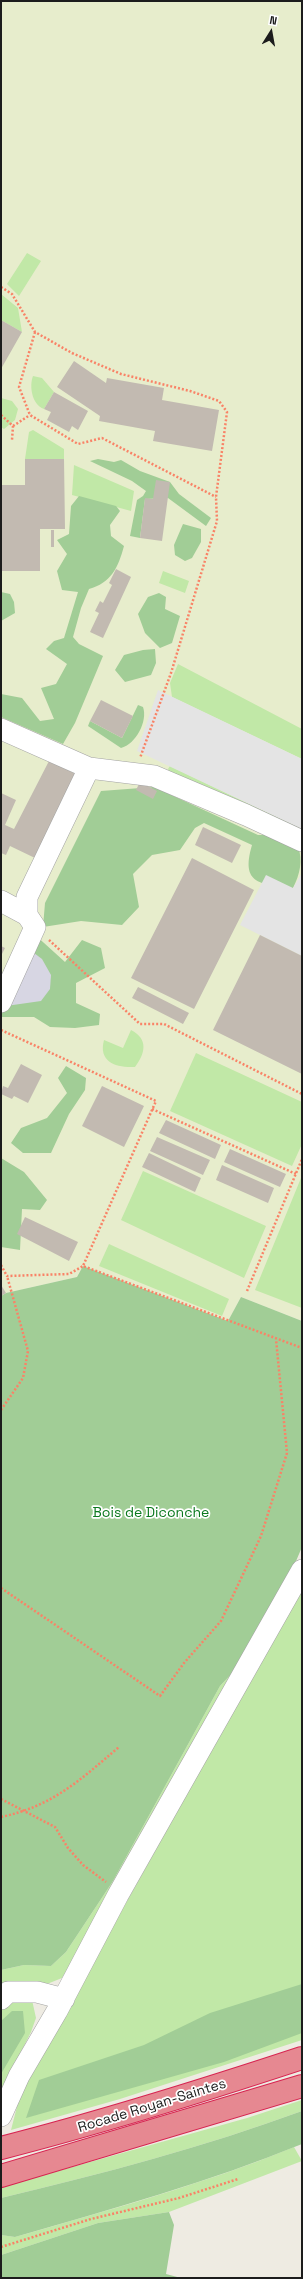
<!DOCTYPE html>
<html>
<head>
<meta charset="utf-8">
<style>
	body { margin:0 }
	#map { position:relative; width:303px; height:2279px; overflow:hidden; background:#eeebe2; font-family:"Space Grotesk",sans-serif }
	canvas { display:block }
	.frame { position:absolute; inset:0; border:2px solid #1c1c1c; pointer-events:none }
	.north { position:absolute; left:251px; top:12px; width:40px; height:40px; -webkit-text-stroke:3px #fff; paint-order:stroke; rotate:11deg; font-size:11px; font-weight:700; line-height:16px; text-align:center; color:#1c1c1c }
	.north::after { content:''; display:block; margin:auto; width:14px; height:18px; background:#1c1c1c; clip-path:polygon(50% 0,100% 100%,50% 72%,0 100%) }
</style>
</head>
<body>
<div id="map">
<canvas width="303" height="2279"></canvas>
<div class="frame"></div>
<div class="north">N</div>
</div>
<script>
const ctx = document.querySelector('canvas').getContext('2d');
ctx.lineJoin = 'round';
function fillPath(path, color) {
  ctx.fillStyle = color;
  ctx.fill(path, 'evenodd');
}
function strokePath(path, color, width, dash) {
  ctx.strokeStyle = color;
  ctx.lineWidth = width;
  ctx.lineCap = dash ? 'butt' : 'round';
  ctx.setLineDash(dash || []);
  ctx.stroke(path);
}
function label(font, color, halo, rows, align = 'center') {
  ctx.font = font + ' "Space Grotesk",sans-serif';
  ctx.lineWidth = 3.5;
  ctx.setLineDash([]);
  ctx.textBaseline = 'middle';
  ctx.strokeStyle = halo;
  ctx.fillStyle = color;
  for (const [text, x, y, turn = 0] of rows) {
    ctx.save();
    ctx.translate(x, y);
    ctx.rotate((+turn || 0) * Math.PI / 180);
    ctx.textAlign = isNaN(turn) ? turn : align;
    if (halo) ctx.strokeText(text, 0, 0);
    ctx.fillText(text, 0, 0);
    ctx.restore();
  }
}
fillPath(new Path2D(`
	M1,1h301v1320l-61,-24 -13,24 -145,-55 -6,11 -71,16 -5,3z`), '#e7edcc');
fillPath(new Path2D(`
	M27,253l14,8 -22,35 -12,-12z
	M1,294l17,14 4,24 -21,-12z
	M33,376l9,2 12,14 -10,17c-12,-4 -15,-23 -11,-33z
	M1,398l11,3 6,8 -3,11 -11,9 -3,-2z
	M33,430l31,19v10h-39l4,-27z
	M74,465l60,26 -3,20 -59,-16z
	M163,571l26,10 -4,12 -26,-10z
	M178,664l124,65v30l-130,-62 -2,-14z
	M170,766l132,63v6l-132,-62 -2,-4z
	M131,1030c18,9 14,24 4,37 -19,1 -37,-5 -31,-27l19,8z
	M196,1053l106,49v42l-10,22 -122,-55z
	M143,1171l123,55 -22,52 -123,-58z
	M301,1178h1v130l-47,-18z
	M109,1244l120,55 -7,17 -123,-50z
	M302,1588v452l-182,59 -109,31 11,-43 21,-32 50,-93z
	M238,1667l-142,256 -34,55 -15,6 -35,-1 -11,6v-19l23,-5 27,1 15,-14 47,-71 107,-195z
	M10,1998l22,2 4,18 -5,14 -30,60v-86z
	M302,2100v11c-98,36 -200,63 -301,87v-11l246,-69z
	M294,2147l8,14 -133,51 -71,11 -97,32v-20l14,2c94,-27 189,-53 279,-90z`), '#c1e8a7');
fillPath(new Path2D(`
	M98,459l16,3 7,-2 19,11 30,11 9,12 32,24 -5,8 -38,-28 -23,1 -5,39 -10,-2 7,-36 6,-4 3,-5 -14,-10 -42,-20z
	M79,496l37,10 4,5 -10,14 1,11 13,10c-6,22 -13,37 -35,43l-8,19 -8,29 6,7 24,12 -28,67 -12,21 -62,-27v-23l21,4 18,23 14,-2 -13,-31 15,-4 11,-20 -21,-15 8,-8 10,-3 14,-46 -16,-2 -5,-19 10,-17 -10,-14 12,-6 2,-28z
	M183,524l18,5v13l-9,16 -7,3 -10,-6 -1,-10z
	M1,592l9,2 4,8 1,11 -14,8z
	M159,593l7,4 -1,12 15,7 -8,27 -12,5 -15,-15 -7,-19 10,-17z
	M155,649l1,14 -5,12 -26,7 -10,-12 9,-15 19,-5z
	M138,705l5,2c5,14 -7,37 -22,41l-33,-22 2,-5 32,17z
	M154,787l104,48h8l32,11c5,15 2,28 -5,42 -32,-4 -53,-3 -41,-43l-48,-22 -9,5 -15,22 -28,5 -19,19 6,33 -17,18 -41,-4 -38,6 2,-24 56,-112z
	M33,933l32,29 17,-22 19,8 4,20 -29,15v20l24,11 -1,11 -24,3 -25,-1 -16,-10h-33v-13z
	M66,1066l20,12 -1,12 -16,24 -18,39h-28l-12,-10 10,-15 26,-10 20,-25 -9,-15z
	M1,1158l23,14 23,28 -7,10 -18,-1 -2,41 -19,-3z
	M83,1266l145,55 13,-24 61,24v226l-28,66 -36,54 -18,19 -107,195 -47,71 -15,14 -27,-1 -23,5v-674l5,-3 71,-16z
	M302,1984v49l-78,29 -198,56 13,-38 105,-35 66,-32z
	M12,2011h11l2,22 -24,41v-53z
	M302,2111v33c-93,38 -190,65 -287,93l-14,-2v-37c101,-24 203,-51 301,-87z
	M169,2212l5,13 -8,49 15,4h-180v-23l97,-32z`), '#a1cd96');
fillPath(new Path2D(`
	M158,690l144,69v70l-165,-78z
	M302,873v83l-62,-31 26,-50 27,13z`), '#e4e4e4');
fillPath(new Path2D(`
	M26,947l16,12 9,16 -1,14 -9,12 -35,5z`), '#d7d6e3');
fillPath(new Path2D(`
	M1,320l21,12 -21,37z
	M74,361l32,22 1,-5 57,10 -2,12 57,10 -7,41 -59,-10 2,-10 -56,-10 1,-5 -43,-29z
	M54,392l34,19 -10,19 -6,-4 -3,6 -22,-12 4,-8 -7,-3z
	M25,459h39l1,70h-25v42h-39v-86h24z
	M156,480l14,2 -8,59 -22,-3 5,-40 8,1z
	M51,530h3v17h-3z
	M116,569l15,8 -28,61 -13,-6 9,-19 -4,-2 5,-10 3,2 9,-18 -3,-2z
	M101,700l32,16 -11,22 -32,-17z
	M49,761l27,13 -41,84 -25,-12 -4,9 -5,-2v-60l15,7 -11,25 9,4z
	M140,782l17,9 -4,8 -17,-9z
	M203,827l38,18 -9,18 -37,-18z
	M192,858l62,32 -60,119 -63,-31z
	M260,935l42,21v118l-89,-44z
	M1,946l4,2 -4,8z
	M138,987l51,26 -6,11 -51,-26z
	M21,1064l21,11 -14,28 -14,-7 -2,3 -11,-5 2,-8 5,2z
	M102,1086l42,20 -20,41 -42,-21z
	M166,1120l55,25 -6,14 -56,-26z
	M157,1137l53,23 -7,15 -53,-24z
	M230,1149l56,25 -6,13 -56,-25z
	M149,1153l52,25 -6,14 -53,-25z
	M222,1165l52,23 -6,15 -52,-23z
	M25,1217l53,25 -9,19 -52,-27z
	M1,1285l5,8 -5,3z`), '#c2bab1');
const minor = new Path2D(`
	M1,729l88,39
	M1,901l26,14v-18l62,-129 65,8 92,39 56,26
	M1,1002l34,-75 -8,-12
	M1,1999l7,-7h29l27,7
	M1,2116l18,-40 38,-65 61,-116 184,-325`);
const highway = new Path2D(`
	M1,2148c102,-26 201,-57 301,-90
	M1,2176l301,-90`);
strokePath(minor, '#a3a3a3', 22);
strokePath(highway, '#d72451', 24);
strokePath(new Path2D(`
	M1,287l11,7 23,38 37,21 49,21 69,17 29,10 8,11 -11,85 1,24 -46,152 -31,85
	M35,332l-16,55 11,28 48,29 24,-6 114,59
	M1,415l12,11 -1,14
	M13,426l17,-11
	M49,940l91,84h24l138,70
	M1,1030l155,71 -73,165 219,82
	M152,1109l144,65
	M1,1265l6,11 62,-2 14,-8
	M247,1291l55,-132
	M1,1410l22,-32 5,-27 -21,-75
	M1,1588l159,108 24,-33 37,-42 40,-85 26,-83 -11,-114
	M1,1799l54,28 13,21 15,17 23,17
	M1,1817c52,-11 79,-37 118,-70
	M1,2247l90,-28 88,-21 59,-19`), '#f98367', 2.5, [2, 2]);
strokePath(minor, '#fff', 21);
strokePath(highway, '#e68891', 22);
label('14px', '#0b791e', '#fff', [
	["Bois de Diconche",151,1513]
]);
label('14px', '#1c1c1c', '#fff', [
	["Rocade Royan-Saintes",152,2106,-17]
]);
</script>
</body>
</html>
